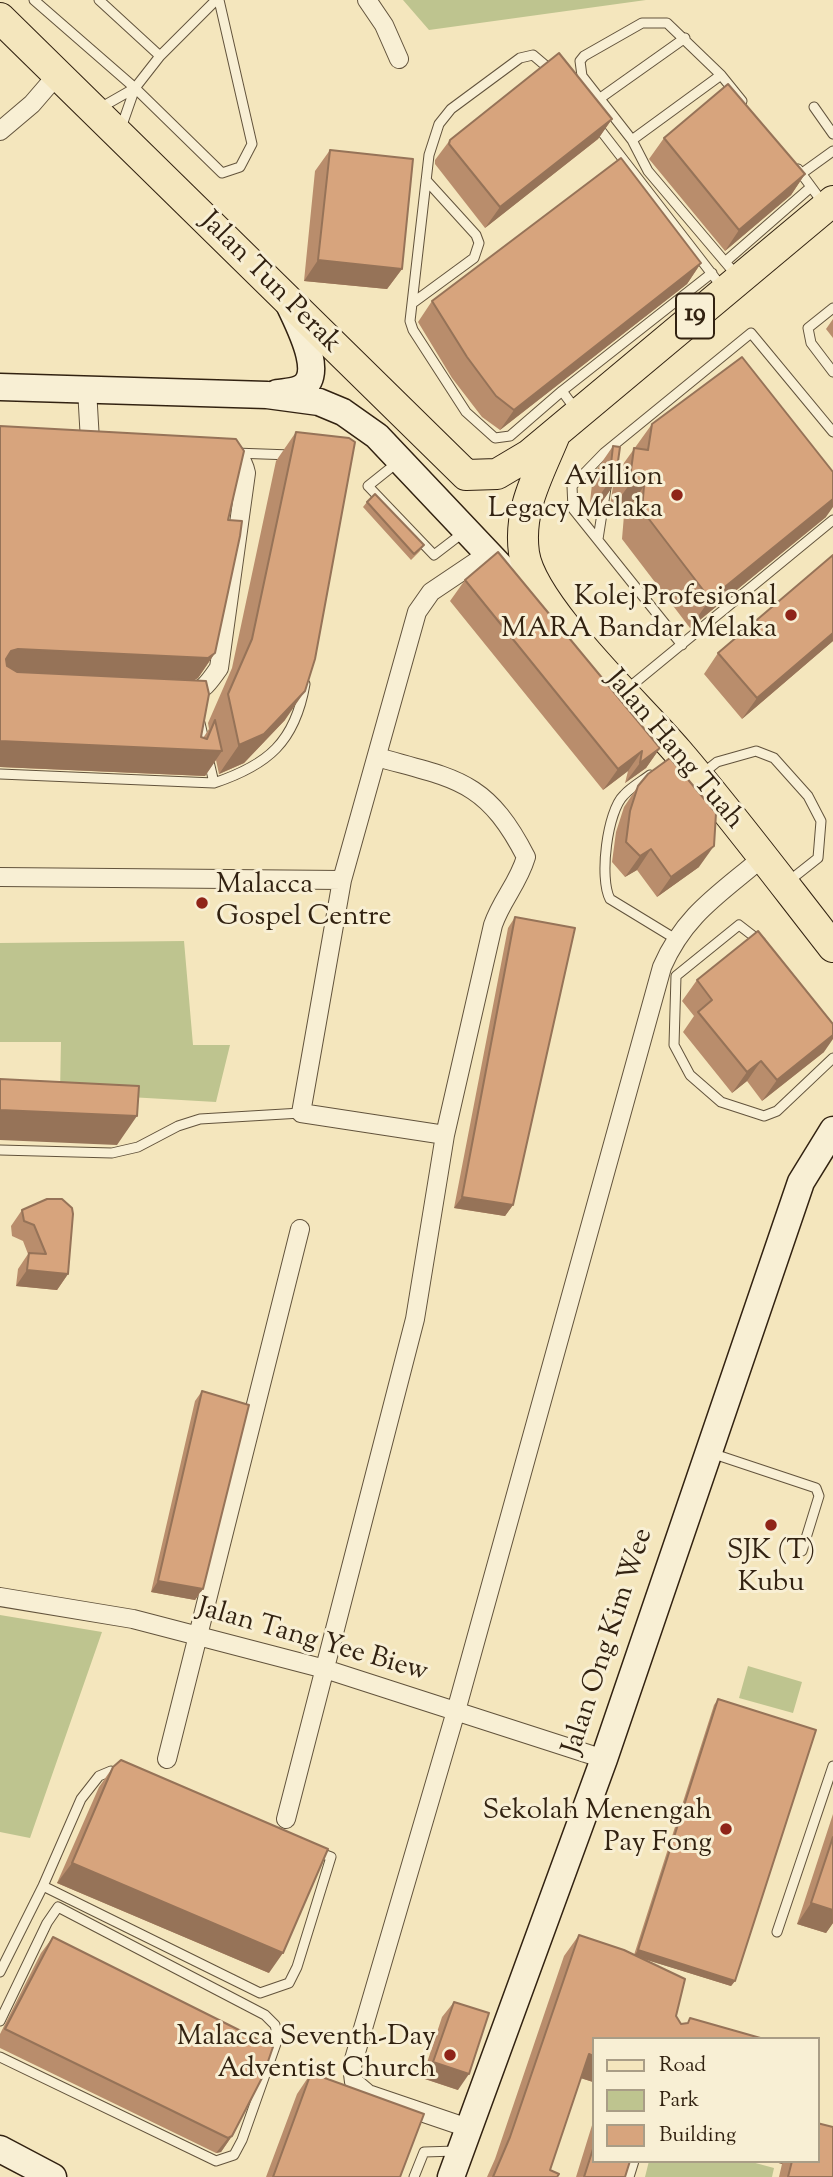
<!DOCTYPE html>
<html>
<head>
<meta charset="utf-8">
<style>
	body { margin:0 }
	#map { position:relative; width:833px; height:2177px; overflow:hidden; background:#f4e6bd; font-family:"Sorts Mill Goudy",serif }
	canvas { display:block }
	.legend { position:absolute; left:592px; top:2037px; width:228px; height:126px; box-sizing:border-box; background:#f8efd4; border:2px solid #a99d86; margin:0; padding:9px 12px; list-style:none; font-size:21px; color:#322211 }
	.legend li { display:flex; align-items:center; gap:14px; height:35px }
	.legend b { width:35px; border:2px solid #a99d86 }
</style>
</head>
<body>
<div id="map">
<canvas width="833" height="2177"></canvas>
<ul class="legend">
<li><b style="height:9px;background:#f4e6bd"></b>Road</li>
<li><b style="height:19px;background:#bec48f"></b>Park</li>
<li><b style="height:19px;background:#d7a47d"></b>Building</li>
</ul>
</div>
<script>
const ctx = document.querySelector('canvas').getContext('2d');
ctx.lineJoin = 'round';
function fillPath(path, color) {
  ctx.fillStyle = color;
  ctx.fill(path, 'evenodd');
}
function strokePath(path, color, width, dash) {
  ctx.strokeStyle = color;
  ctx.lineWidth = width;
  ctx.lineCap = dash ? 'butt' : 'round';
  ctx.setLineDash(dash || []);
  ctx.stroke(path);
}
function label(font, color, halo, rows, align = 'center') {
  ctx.font = font + ' "Sorts Mill Goudy",serif';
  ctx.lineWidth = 6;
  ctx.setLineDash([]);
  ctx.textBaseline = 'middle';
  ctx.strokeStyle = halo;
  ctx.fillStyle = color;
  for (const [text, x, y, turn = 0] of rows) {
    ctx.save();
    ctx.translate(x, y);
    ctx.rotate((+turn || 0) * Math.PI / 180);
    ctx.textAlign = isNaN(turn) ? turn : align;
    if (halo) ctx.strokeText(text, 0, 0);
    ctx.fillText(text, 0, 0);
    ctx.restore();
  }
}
fillPath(new Path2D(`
	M403,0h243l-217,30z
	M184,941l9,104h37l-14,57 -156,-9 1,-51h-61v-99z
	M0,1615l102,17 -72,206 -30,-6z
	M748,1666l54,16 -9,31 -54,-15z
	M649,2161h99l26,7 -2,9h-127z`), '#bec48f');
const lane = new Path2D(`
	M34,0l101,88 87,85 18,-6 12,-23 -33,-144
	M99,0l61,56
	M553,72l-20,-17 -13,3 -69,51 -12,15 -10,31 -19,166 3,9 53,82 29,26 15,-2 52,-45 14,19
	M721,75l-89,65 16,31 89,105
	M599,99l86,-61
	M814,107l19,27
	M100,108l35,-20
	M595,123l127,164
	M121,128l14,-40 25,-32 56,-56
	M632,140l-50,-64 -2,-15 4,-5 58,-33h25l54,52 21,26
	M798,169l25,34
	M801,174l32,-23
	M725,262l86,-75
	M414,302l60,-44 5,-15 -3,-8 -50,-55
	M833,308l-25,20 3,15 22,29
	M562,391l150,-118
	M235,453l56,2
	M398,462l-30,24 66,69 30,-23
	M598,539l8,-51
	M682,645l-109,-136 -1,-23 32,-33 147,-120 82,99
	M626,690l207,-170
	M200,723l14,60
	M0,774l214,9c54,-18 81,-41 91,-99
	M702,774l15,-12 39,-11 18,7 34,38 13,25 -3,37 -29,23
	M650,775c-8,6 -19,12 -26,20 -17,16 -25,84 -14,104l64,39
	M761,942l-22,-17 -63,51 -2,69 16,30 31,27 43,14 13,-5 56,-53
	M0,1150l112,3 26,-6 40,-21 22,-7 101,-6
	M711,1453l105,35 3,8 -17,55
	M43,1886l217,107 29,-10 8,-16 34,-110 -16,-6
	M777,1932l56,-166
	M0,1972l43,-86 38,-87 18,-23 12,-5 8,4
	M0,2021l47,-98 11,-16 207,108 10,10 3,13 -36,102 -8,15 -18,6 -216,-104
	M414,2177l10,-25 32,-1
	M629,2177l5,-16`);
const street = new Path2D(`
	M367,0l17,25 15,34
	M0,131l32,-27 25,-29
	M87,389l3,52
	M186,693c17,1 24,-13 33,-25l27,-195c-3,-14 -8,-20 -23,-21
	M0,877l342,3
	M445,1135l-144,-22 41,-233 75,-268 14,-20 58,-39
	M0,1597l133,22 192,50 279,90
	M167,1759l133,-530
	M286,1819l129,-500 30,-184 48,-210c9,-26 25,-41 33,-68 -40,-78 -71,-78 -149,-100
	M471,2129l-103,-35 -14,-12 -2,-16 104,-355 206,-744c23,-53 58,-73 101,-110`);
const secondary = new Path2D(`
	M0,387l267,8 52,7 24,10 34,24 140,148
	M277,393c7,-1 16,-1 22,-4 29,-11 -2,-67 -10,-85
	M0,2149l53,28
	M451,2177l153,-418 197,-577 32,-52`);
const primary = new Path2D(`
	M0,18l466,457 31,-1 32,-19 304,-254
	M554,437c-16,39 -36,73 -30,116 8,54 116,154 154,199 54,63 104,130 155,195`);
strokePath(lane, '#62533c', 11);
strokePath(street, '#62533c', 20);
strokePath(secondary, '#322211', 29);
strokePath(primary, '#322211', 32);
strokePath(lane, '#f8efd4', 9);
strokePath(street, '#f8efd4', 18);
strokePath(secondary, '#f8efd4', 26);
strokePath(primary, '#f4e6bd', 30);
fillPath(new Path2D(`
	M612,119l-14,20 -113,89 -50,-64v-4l15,-20z
	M664,138l141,36 -14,21 -66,56 -76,-92z
	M330,150l72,119 -15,20 -83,-8 11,-110z
	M701,263l-14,21 -187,146 -18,-13 -30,-39 -34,-56 14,-21z
	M833,319v19l-7,-9z
	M652,424l174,93 -136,111 -68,-89 2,-24 -15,-2 4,-27 -18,26 -6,-1 4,-36 20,-29 3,28z
	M296,432l-11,288 -41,43 -25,11 -3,-14 -11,16 -205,-9 228,-247 -13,133 -17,25 -4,2 7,57 2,1 6,-9 -1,-6 24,-55 44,-207z
	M367,502l57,43 -4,6 -9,9 -48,-53z
	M833,555v86l-91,78 -38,-45 14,-21z
	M465,580l195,168 -14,20 -21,15 3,-12 -25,19 -153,-189z
	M638,786l61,81 -42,30 -20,-27 -12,7 -13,-15 4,-30 8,-25z
	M515,917l-2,288 -8,11 -51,-8 54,-280z
	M697,980l127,72 -62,49 -15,-20 -15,12 -49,-61 11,-16 -12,-15z
	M47,1199l21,75 -11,16 -41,-4 2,-17 10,-15 -5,-13 -11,-5 -1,-10 11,-16z
	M202,1391l1,198 -8,11 -44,-8 44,-191z
	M718,1699l17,282 -4,5 -90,-28 40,66 83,15h-171v43l-12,-4 -31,92 7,7h-70l8,-18 69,-203 15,-21 55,20 80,-250z
	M113,1767l156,206 -212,-90 42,-96z
	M833,1814v109l-7,10 -29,-9z
	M53,1937l179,199 -11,16 -5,1 -216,-105v-14l41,-81z
	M454,2002l4,88 -36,-12 20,-61z
	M311,2073l89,104h-134l31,-83z
	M593,2122v39l32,16h-49z
	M772,2161h45l16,16h-54l3,-13z`), '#b98d6c');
fillPath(new Path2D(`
	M612,119l-14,20 -113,89 15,-21z
	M805,174l-14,21 -66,56 14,-21z
	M318,260l84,9 -15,20 -83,-8z
	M701,263l-14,21 -187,146 14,-20z
	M609,482l6,1 -20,29 -6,-1z
	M629,485l15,1 -20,29 -15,-2z
	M833,499v8l-7,10 -136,111 20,-29z
	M833,633v8l-91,78 15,-21z
	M18,649l197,4 -17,25 -7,4 -191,-8v-7l11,-16z
	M305,691l-20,29 -41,43 -25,11 20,-29z
	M0,741l222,10 -17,25 -205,-9z
	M660,748l-14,20 -21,15 15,-20z
	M642,751l-14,20 -25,19 15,-21z
	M714,846l-15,21 -42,30 14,-20z
	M651,849l-14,21 -12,7 15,-21z
	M833,1035v4l-9,13 -62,49 15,-21z
	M761,1061l-14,20 -15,12 15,-21z
	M0,1110l137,6 -20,29 -117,-5z
	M462,1197l51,8 -8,11 -51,-8z
	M27,1270l41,4 -11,16 -41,-4z
	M158,1581l45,8 -8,11 -44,-8z
	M72,1863l211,90 -14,20 -212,-90z
	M811,1903l22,7v13l-7,10 -29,-9z
	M638,1950l97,31 -4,5 -97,-30z
	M589,2054l4,2v26l-19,-6z
	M433,2062l36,12 -11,16 -36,-12z
	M232,2136l-11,16 -5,1 12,-15z
	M772,2161h12l-2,3z`), '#967358');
const building = new Path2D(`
	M559,53l53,66 -112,88 -51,-63 1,-4z
	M728,84l77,90 -66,56 -75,-92z
	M330,150l83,9 -11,110 -84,-9z
	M621,158l80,105 -187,147 -18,-14 -29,-39 -35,-56z
	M742,357l91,115v27l-123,100 -68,-89 2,-24 -15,-1 5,-37 14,2 4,-26z
	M0,426l236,13 8,12 -16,69 14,1 -2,15 -25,117 -7,5 -190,-9 -7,2 -5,8 1,7 10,6 189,9 3,13 -8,43 6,2 8,-19 7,31 -222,-10z
	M296,432l53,6 6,4 -40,217 -10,32 -41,43 -25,11 -11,-51 24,-55z
	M613,446l7,1 -5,36 -6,-1z
	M375,494l49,51 -10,9 -47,-52z
	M498,552l162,196 -20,15 2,-12 -24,18 -153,-189z
	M833,555v78l-76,65 -39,-45z
	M670,758l46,55 -2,33 -43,31 -20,-28 -11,7 -14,-14 4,-31 8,-25 10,-12z
	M515,917l60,11 -62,277 -51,-8z
	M758,931l75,93v11l-56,45 -16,-19 -14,11 -49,-60 14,-12 -15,-20z
	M0,1079l139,7 -2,30 -137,-6z
	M47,1199h15l10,9 1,6 -5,60 -41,-4 2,-17 17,1 -12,-29 -10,-4 -2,-11z
	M202,1391l47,14 -46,184 -45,-8z
	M718,1699l98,31 -81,251 -97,-31z
	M121,1760l207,89 -45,104 -211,-90 41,-96z
	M833,1837v73l-22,-7z
	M579,1935l45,15 61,29 -9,37 5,8 7,-1 2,-5 74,21h-171v17l-4,-2 -39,116 9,4 -2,3h-64l17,-40z
	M53,1937l220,110 -10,29 -31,60 -4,2 -223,-109z
	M454,2002l35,11 -20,61 -36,-12z
	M311,2073l113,41 -24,63h-127z
	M817,2123l16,4v50h-45l4,-16h25z
	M593,2149v12h37l-5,16h-41z`);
fillPath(building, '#d7a47d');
strokePath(building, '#967358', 2);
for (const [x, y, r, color] of [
	[677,495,7,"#8f2418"],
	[791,615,7,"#8f2418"],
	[202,903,7,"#8f2418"],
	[771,1525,7,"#8f2418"],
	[726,1829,7,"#8f2418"],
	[450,2055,7,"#8f2418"]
]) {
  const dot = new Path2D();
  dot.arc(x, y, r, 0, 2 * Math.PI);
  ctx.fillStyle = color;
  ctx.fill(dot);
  strokePath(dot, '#f8efd4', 2.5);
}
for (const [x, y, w] of [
	[695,316,38]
]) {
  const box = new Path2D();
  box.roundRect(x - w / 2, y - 22.5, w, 45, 5);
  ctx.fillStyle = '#f8efd4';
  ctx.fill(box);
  strokePath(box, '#322211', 2);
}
label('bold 26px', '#322211', null, [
	["19",695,316]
]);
label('28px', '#322211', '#f8efd4', [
	["Jalan Tun Perak",269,284,45],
	["Jalan Hang Tuah",673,751,50],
	["Jalan Tang Yee Biew",312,1642,16],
	["Jalan Ong Kim Wee",610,1642,-72]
]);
label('28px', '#322211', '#f8efd4', [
	["Avillion",663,479],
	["Legacy Melaka",663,511],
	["Kolej Profesional",777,599],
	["MARA Bandar Melaka",777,631],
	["Malacca",216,887,"left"],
	["Gospel Centre",216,919,"left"],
	["SJK (T)",771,1553,"center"],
	["Kubu",771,1585,"center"],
	["Sekolah Menengah",712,1813],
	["Pay Fong",712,1845],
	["Malacca Seventh-Day",436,2039],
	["Adventist Church",436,2071]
], 'right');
</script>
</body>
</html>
